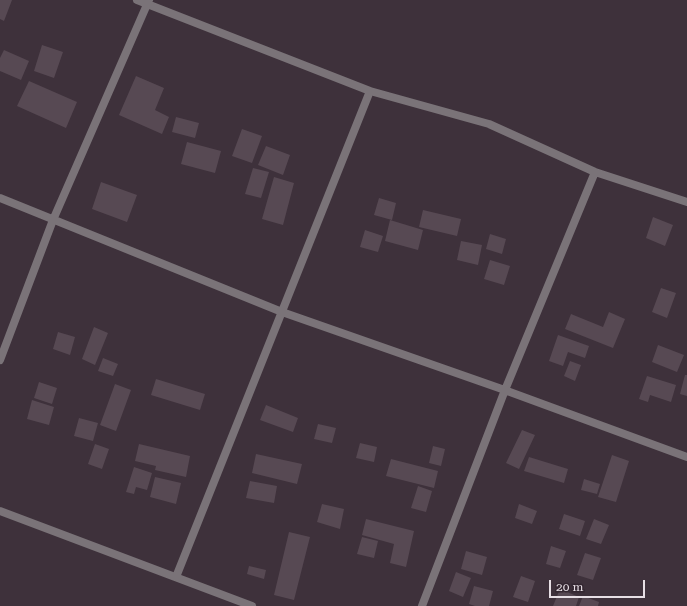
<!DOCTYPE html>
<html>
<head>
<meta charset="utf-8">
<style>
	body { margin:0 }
	#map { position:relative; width:687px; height:606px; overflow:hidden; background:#3e313b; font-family:"Roboto Serif",serif }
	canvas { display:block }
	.scale { position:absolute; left:549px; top:580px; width:96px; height:18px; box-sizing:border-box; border:2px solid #e7dfe5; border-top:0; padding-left:5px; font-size:12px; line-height:14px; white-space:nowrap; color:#e7dfe5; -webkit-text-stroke:3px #342731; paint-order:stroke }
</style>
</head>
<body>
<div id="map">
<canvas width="687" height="606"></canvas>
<div class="scale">20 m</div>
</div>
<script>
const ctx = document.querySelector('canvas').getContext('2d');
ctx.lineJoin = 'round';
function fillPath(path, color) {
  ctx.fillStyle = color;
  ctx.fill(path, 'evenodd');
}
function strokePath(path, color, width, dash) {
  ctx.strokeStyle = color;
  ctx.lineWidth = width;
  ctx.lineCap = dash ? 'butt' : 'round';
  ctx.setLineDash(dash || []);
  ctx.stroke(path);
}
fillPath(new Path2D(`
	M0,0h12l-8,21 -4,-2z
	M42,45l21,7 -9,26 -20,-7z
	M4,50l25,11 -8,19 -21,-9v-13z
	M136,76l28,12 -9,22 14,7 -7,17 -43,-19z
	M29,81l48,21 -11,26 -49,-22z
	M176,117l23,6 -4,15 -23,-6z
	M242,129l20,7 -10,27 -20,-7z
	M187,142l34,9 -6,22 -34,-9z
	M266,146l24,9 -7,20 -25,-10z
	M253,168l16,4 -8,26 -16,-4z
	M274,177l20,6 -11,42 -21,-6z
	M101,182l36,13 -10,27 -35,-13z
	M379,198l17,5 -4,17 -18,-5z
	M423,210l38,9 -4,17 -38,-9z
	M653,217l20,8 -8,21 -19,-8z
	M390,220l33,10 -5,20 -33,-9z
	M365,230l18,6 -5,16 -18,-5z
	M490,234l16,5 -4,15 -16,-5z
	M461,241l21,4 -4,20 -21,-5z
	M490,260l20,6 -6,19 -20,-6z
	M661,288l15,5 -9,25 -15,-6z
	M609,312l16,7 -12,29 -48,-19 6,-15 32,13z
	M94,327l14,6 -13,32 -13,-6z
	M58,332l17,5 -5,18 -17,-6z
	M558,335l31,11 -4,12 -17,-6 -5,14 -14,-5z
	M658,345l26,10 -7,17 -25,-10z
	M103,358l15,6 -5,12 -15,-5z
	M570,361l11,4 -6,16 -11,-5z
	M685,375h2v21l-7,-2z
	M647,376l29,9 -5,17 -21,-7 -2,7 -9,-3z
	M156,379l49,15 -5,16 -49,-15z
	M39,382l18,6 -5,16 -18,-6z
	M115,384l16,6 -15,41 -16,-6z
	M32,400l22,7 -5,18 -22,-6z
	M266,405l32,13 -5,14 -33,-12z
	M79,418l19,5 -5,18 -19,-5z
	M318,424l18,4 -4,15 -18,-4z
	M522,430l13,5 -16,34 -13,-6z
	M360,443l17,4 -3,15 -18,-4z
	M95,444l14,5 -7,20 -14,-5z
	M139,444l51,12 -4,21 -31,-7 1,-4 -21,-5z
	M433,446l12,3 -4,17 -12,-3z
	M256,454l46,10 -5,20 -45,-11z
	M612,455l17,6 -13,41 -18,-5z
	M529,457l39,12 -4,14 -40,-12z
	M391,459l47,12 -4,17 -48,-12z
	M134,467l18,6 -5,17 -11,-3 -2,7 -8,-2z
	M155,477l26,6 -5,21 -26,-7z
	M584,479l16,5 -3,10 -16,-4z
	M250,481l27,5 -3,17 -28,-5z
	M418,486l14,5 -6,21 -15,-4z
	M322,504l22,5 -4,20 -23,-7z
	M519,504l18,7 -5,13 -17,-6z
	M564,514l21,7 -5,15 -21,-7z
	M366,519l48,12 -8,36 -16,-4 4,-19 -32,-9z
	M594,519l15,6 -8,19 -15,-5z
	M289,532l21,5 -16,63 -20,-5z
	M362,537l16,4 -4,17 -17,-4z
	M551,546l15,5 -6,17 -14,-4z
	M466,551l21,6 -5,18 -21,-6z
	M585,553l16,5 -8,22 -16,-5z
	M249,566l17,4 -2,9 -17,-5z
	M456,572l15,6 -8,19 -14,-6z
	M521,576l14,5 -7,21 -15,-5z
	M474,586l19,5 -4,15h-14l-6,-2z
	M560,589l19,8 -3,9h-23z
	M583,596l16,6 -1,4h-19z`), '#574953');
strokePath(new Path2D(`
	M137,0l233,91 119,33 106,48 92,30
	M0,198l282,114 217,76 188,69
	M0,360l53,-140 96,-220
	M0,511l252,95
	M176,577l194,-486
	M422,606l83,-216 90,-218`), '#7a7378', 8);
</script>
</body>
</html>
